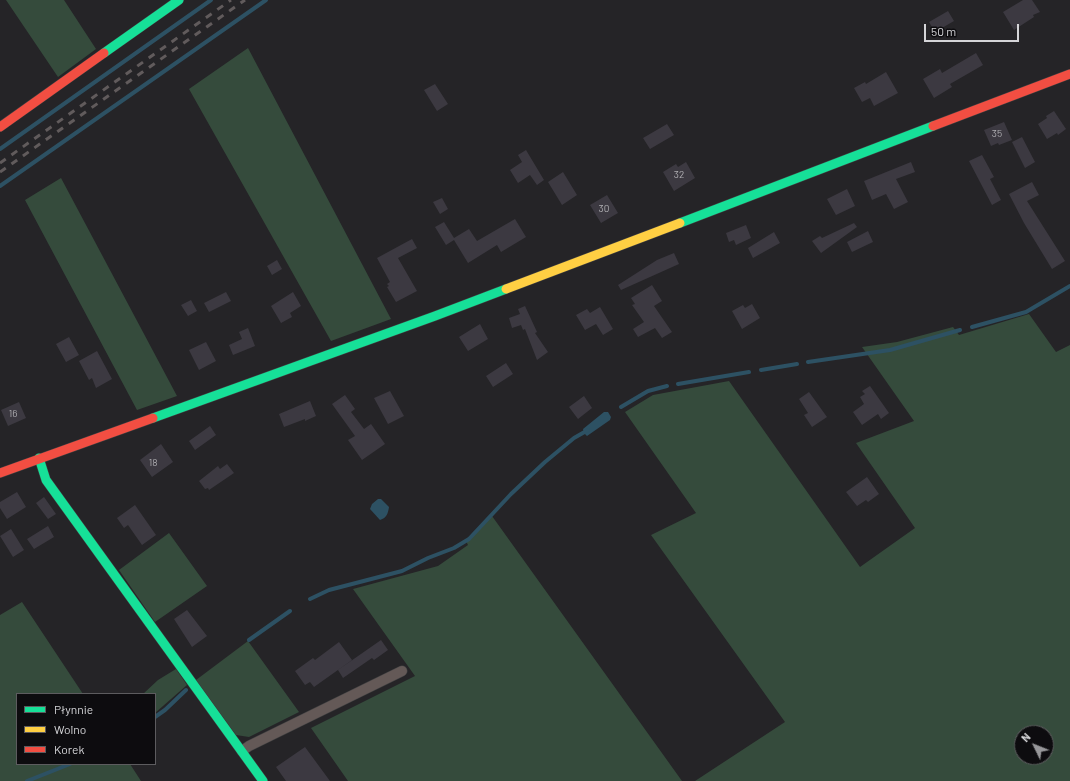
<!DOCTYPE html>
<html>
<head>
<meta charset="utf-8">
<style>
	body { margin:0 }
	#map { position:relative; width:1070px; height:781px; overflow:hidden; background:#252427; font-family:Barlow,sans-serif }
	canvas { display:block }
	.legend { position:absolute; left:16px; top:693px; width:140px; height:72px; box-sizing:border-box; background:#0d0c0f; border:1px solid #5d5c5f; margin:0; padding:5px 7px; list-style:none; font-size:12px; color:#d5d5d8 }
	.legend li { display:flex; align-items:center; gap:8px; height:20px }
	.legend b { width:20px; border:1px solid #5d5c5f }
	.north { position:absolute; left:1014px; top:725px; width:40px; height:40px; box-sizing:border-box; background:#0d0c0f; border:1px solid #5d5c5f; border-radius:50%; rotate:313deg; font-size:11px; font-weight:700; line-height:16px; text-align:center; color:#d5d5d8 }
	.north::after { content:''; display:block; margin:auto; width:14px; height:18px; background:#97979a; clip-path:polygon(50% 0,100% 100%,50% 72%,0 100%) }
	.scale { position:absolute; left:924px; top:24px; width:95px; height:18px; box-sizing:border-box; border:2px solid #d5d5d8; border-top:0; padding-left:5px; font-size:12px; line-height:14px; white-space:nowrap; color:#d5d5d8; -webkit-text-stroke:3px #0d0c0f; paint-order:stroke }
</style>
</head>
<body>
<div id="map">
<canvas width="1070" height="781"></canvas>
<ul class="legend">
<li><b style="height:5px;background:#16e098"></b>Płynnie</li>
<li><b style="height:5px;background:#ffcf43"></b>Wolno</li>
<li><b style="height:5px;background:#f24e42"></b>Korek</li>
</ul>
<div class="north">N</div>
<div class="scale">50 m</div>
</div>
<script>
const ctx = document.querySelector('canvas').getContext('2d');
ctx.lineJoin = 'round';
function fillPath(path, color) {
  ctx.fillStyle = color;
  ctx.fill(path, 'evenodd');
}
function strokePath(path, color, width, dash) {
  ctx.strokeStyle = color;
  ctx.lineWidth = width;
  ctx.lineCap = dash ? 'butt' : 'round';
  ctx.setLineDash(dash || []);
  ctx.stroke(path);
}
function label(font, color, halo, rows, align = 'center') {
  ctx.font = font + ' Barlow,sans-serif';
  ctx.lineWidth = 4;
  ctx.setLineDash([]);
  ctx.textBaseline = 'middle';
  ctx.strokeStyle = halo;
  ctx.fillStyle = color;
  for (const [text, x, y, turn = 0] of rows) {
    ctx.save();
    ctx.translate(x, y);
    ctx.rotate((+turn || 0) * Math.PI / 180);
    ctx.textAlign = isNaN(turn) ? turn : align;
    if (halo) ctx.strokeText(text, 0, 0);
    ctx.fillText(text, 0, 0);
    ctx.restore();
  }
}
fillPath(new Path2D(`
	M6,0h58l32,49 -38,28z
	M248,48l143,271 -60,22 -142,-252z
	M61,178l116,218 -40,14 -112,-210z
	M1029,314l27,38 14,-7v436h-375l90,-59 -134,-187 45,-22 -71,-101 28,-17 76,-14 131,186 55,-39 -59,-85 58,-22 -52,-74 35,-5 56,-15 6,8zM1022,733h24v24h-24z
	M492,516l190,265h-334l-37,-53 104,-52 -62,-87 85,-23 30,-21 -2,-4z
	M169,533l38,53 -52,36 -36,-52z
	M22,602l61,92h-66v70h113l11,17h-141v-166z
	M248,641l51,71 -50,25 -13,-2 -40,-55z
	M176,669l11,16 -32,28v-19h-12l15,-14z`), '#354b3c');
fillPath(new Path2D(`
	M604,412h4l3,5 -1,3 -23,16 -3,-3 -1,-4z
	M378,499h3l8,8c-1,6 -2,11 -9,13l-10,-11 2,-5z`), '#2d5163');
strokePath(new Path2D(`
	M0,149l211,-149
	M0,186l266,-186
	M972,327l54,-15 44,-26
	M808,362l82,-12 70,-20
	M761,370l36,-6
	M678,384l71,-12
	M621,407l27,-16 19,-5
	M310,599l19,-9 73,-19 26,-13 26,-10 15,-9 42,-45 34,-32 29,-24 14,-8
	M249,640l41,-29
	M155,717l10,-7 21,-20
	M27,781l43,-17`), '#2d5163', 4);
fillPath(new Path2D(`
	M1023,0h9l8,12 -7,3 1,2 -20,13 -11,-18z
	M948,11l6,10 -19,11 -6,-10z
	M976,53l7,12 -33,19 2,3 -18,11 -11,-19 17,-10 2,4z
	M886,72l12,21 -24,13 -4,-8 -8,4 -8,-14 11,-6 1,2z
	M435,84l13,20 -11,7 -13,-21z
	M1054,111l12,18 -8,6 -1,-2 -10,6 -9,-15 9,-6 -1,-2z
	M1004,122l8,18 -13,5 -1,-2 -7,3 -7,-16z
	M667,124l7,11 -24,14 -7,-11z
	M1022,137l13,25 -10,6 -13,-26z
	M526,150l18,30 -7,5 -7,-10 -12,8 -8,-13 12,-8 -4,-7z
	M982,155l12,22 -4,2 11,21 -9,5 -23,-44z
	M686,162l9,16 -21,13 -11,-19 13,-8 2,3z
	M911,162l4,10 -19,7 12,23 -14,7 -8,-15 -14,6 -8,-19z
	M563,172l14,23 -15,10 -14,-23z
	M1032,182l7,13 -12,6 38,60 -13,8 -28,-46 -15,-29z
	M847,189l8,17 -19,9 -9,-16z
	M607,195l11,18 -17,10 -11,-18z
	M442,198l6,11 -8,5 -7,-12z
	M515,219l11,18 -25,15 -4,-7 -29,18 -14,-23 -8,5 -11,-18 9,-5 10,16 15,-9 8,12z
	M854,223l3,4 -36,26 -9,-12 8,-5 2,2z
	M746,225l5,13 -15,7 -2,-5 -5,2 -3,-9z
	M868,231l5,11 -21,10 -5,-10z
	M774,232l6,11 -27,15 -5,-10z
	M412,239l5,9 -19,10 19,33 -21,11 -9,-15 2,-1 -2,-2 3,-2 -13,-24z
	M674,253l5,11 -58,26 -3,-5 39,-25z
	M277,260l5,9 -10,6 -5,-9z
	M652,285l10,16 -8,5 18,26 -10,6 -7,-10 -17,9 -5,-8 11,-7 -12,-17 3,-1 -4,-6z
	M226,292l5,9 -22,11 -5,-9z
	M293,292l8,14 -11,7 2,4 -11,6 -10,-17z
	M191,300l6,11 -9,5 -7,-11z
	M752,304l8,14 -18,11 -10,-18 11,-6 2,3z
	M525,306l12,26 -2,1 13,19 -11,8 -12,-31 -2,1 -2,-5 -9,3 -3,-10 11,-4 -2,-5z
	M600,307l13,22 -10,6 -7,-11 -11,6 -9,-15 11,-6 3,4z
	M480,324l8,15 -20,12 -9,-14z
	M248,328l7,18 -22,9 -4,-10 13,-6 -3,-7z
	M69,337l10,18 -13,7 -10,-18z
	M206,342l10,19 -17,9 -10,-20z
	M97,351l15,28 -16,9 -4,-10 -3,2 -10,-19z
	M506,363l7,11 -20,13 -7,-11z
	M870,386l19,27 -8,6 -3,-5 -16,11 -9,-13 11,-8 -4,-7 5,-3 -3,-3z
	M390,391l14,25 -16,8 -14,-26z
	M809,392l18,25 -15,10 -8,-12 4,-2 -9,-14z
	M345,395l10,14 -4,3 13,17 7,-5 14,20 -23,16 -14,-20 7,-4 -23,-32z
	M584,396l8,12 -14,11 -9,-12z
	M310,401l6,15 -11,5v-2l-21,8 -5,-13z
	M19,402l7,16 -18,8 -7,-16z
	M210,426l6,9 -21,15 -6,-9z
	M161,444l12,18 -21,15 -12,-17z
	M227,464l7,9 -25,17 -1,-2 -3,1 -6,-8 19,-15 2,3z
	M867,477l12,17 -11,8 -2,-2 -9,6 -11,-14z
	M17,492l9,15 -19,12 -7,-11v-6z
	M44,497l12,17 -8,5 -12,-16z
	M135,505l21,30 -14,10 -14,-20 -4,3 -7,-10z
	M48,526l6,11 -20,12 -7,-10z
	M11,529l13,21 -11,7 -13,-21z
	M187,610l20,26 -15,11 -18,-28z
	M381,640l7,10 -14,10 -2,-2 -29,20 -5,-8z
	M339,642l13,18 -38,27 -4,-5 -5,3 -10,-14 18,-13 2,2z
	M305,747l25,34h-44l-10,-14z`), '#3c3941');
const street = new Path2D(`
	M242,751l7,-5 153,-75`);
const fast = new Path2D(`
	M104,53l75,-53
	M680,223l253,-97
	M153,418l282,-102 71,-27
	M39,458l7,22 217,301`);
const slow = new Path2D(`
	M506,289l174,-66`);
const jam = new Path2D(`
	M933,126l137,-52
	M0,127l104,-74
	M0,473l153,-55`);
strokePath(street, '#414142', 11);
strokePath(fast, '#414142', 10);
strokePath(slow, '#414142', 10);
strokePath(jam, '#414142', 10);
strokePath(street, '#645957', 10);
strokePath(fast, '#16e098', 9);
strokePath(slow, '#ffcf43', 9);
strokePath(jam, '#f24e42', 9);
strokePath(new Path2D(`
	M0,163l231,-163
	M0,172l245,-172`), '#615b5c', 3, [7, 7]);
label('10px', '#afaeb2', null, [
	["35",997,134],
	["32",679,175],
	["30",604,209],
	["16",13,414],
	["18",153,463]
]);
</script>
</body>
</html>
